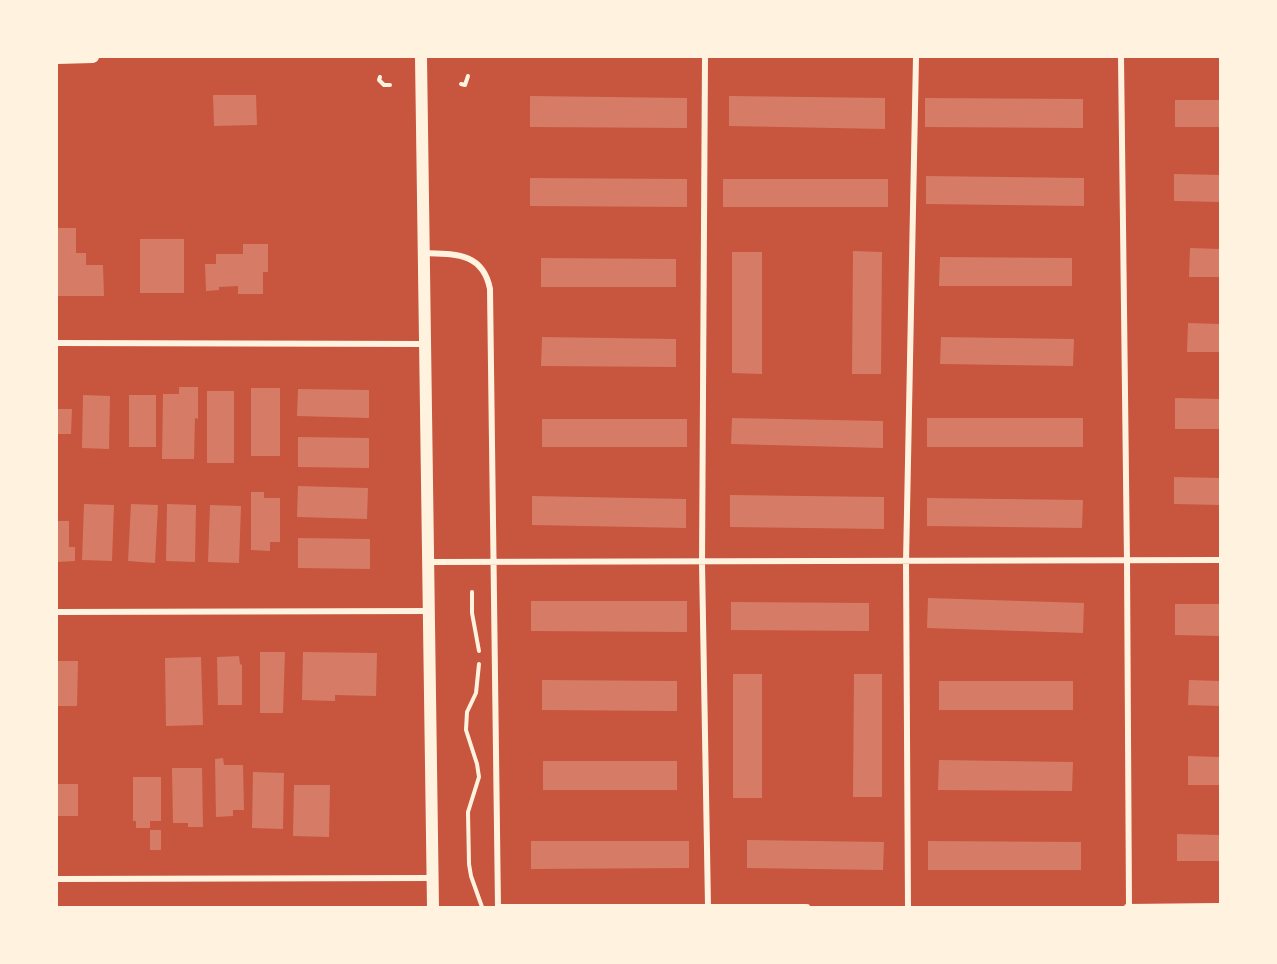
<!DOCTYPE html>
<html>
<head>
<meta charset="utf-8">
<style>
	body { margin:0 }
	#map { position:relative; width:1277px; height:964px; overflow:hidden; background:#c8553d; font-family:"Asap Condensed",sans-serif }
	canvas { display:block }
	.frame { position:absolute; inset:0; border:58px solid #fff3e0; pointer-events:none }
</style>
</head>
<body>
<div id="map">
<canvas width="1277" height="964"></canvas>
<div class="frame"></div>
</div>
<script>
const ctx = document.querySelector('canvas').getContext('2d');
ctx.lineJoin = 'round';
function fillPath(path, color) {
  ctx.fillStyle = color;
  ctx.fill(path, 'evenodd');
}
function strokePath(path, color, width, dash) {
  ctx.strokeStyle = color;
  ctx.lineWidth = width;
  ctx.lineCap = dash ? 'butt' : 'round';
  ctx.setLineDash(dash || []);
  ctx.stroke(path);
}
fillPath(new Path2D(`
	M213,95h43l1,30 -43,1z
	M530,96l157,2v30l-157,-1z
	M729,96l156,2v31l-156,-3z
	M925,98l158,1v29l-158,-1z
	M1175,100h45v27h-45z
	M1174,174l46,1v27l-46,-1z
	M926,176l158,2v28l-158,-2z
	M530,178l157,1v28l-157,-1z
	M723,179h165v28h-165z
	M57,228h19v25h10v12h17l1,31h-47z
	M140,239h44v54h-44z
	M243,244h25v28h-5v22h-25v-8l-19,1v3l-13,1 -1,-27h11v-10h27z
	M1190,248l30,1v28h-31z
	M853,251l29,1 -1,122h-29z
	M732,252h30v122l-30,-1z
	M940,257l132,1v28h-133z
	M541,258l135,1v28h-135z
	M1188,323l32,1v28h-33z
	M542,337l134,2v28l-135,-1z
	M941,337l133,2 -1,27 -133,-2z
	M179,387h19v32l-3,-1 -1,41h-32l1,-65h16z
	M251,388h29v68h-29z
	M298,389l71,1v28l-72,-2z
	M207,391h27v72h-27z
	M83,395l27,1 -1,53 -27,-1z
	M129,395h27v52h-27z
	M1175,398l45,1v30h-45z
	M57,409h15l-1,25h-14z
	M732,418l151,3v27l-152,-4z
	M927,418h156v29h-156z
	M542,419h145v28h-145z
	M298,437l71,1v30l-71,-1z
	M1174,477l46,1v27l-46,-1z
	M298,486l70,2 -1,31 -70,-2z
	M251,492h13v6h16v44h-10v9l-19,-1z
	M730,495l154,2v32l-154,-2z
	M532,496l154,3v29l-154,-3z
	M927,498l156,2 -1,28 -155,-2z
	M84,504l30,1 -2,56 -30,-1z
	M131,504l27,1 -3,58 -27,-2z
	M167,504l29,1 -1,57 -29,-1z
	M210,505l31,1 -2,57 -31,-1z
	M57,521h12v26h6v14l-18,1z
	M298,538l72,1v30l-72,-1z
	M928,598l156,5 -1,30 -156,-5z
	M531,601h156v31l-156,-1z
	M731,602l138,1v28l-138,-1z
	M1175,604h45v32l-45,-1z
	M260,652h25l-2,61h-23z
	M303,652l74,1 -1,43 -41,-1v6l-33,-1z
	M239,656l1,8 2,1v40h-24l-1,-48z
	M201,657l2,68 -37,1 -1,-68z
	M57,661h21l-1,45h-20z
	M733,674h29v124h-29z
	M854,674h28v123h-29z
	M542,680l135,1v30l-135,-1z
	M1189,680l31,1v25l-32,-1z
	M939,681h134v29h-134z
	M1188,756l32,1v28h-32z
	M223,758l1,7h19l1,45h-11v6l-17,1 -1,-58z
	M939,760l134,2 -1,29 -134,-1z
	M543,761h134v29h-134z
	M172,768h30l1,59h-15v-4h-15z
	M253,772l31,1 -1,56 -31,-1z
	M133,777h28v44h-11v7h-14v-7h-3z
	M57,784h21v32h-21z
	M294,785h36l-1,52 -36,-1z
	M150,830h11v20h-11z
	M1177,834l43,1v26h-43z
	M747,840l137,2 -1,28 -136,-2z
	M531,841h158v27l-158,1z
	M928,841l153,1v28h-153z`), '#d67c66');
strokePath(new Path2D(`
	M380,77l-1,3 5,5h6
	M461,84l4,1 3,-9
	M472,592v21l7,38
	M479,664l-3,29 -9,19 -1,18 11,34 2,13 -11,35 1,52 2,12 11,31`), '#fff3e0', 4);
strokePath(new Path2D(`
	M705,57l-3,506 6,343
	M1121,57l6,504 2,346
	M425,253c31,1 58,0 65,36l8,618
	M57,343l368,1
	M429,562l791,-2
	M57,612l371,-1
	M57,879l376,-1
	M498,907h309
	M908,907l-2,-345 10,-505
	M1127,907l93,-1`), '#fff3e0', 6);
strokePath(new Path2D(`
	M421,57l12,850
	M57,58l36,-1`), '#fff3e0', 12);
</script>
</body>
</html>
